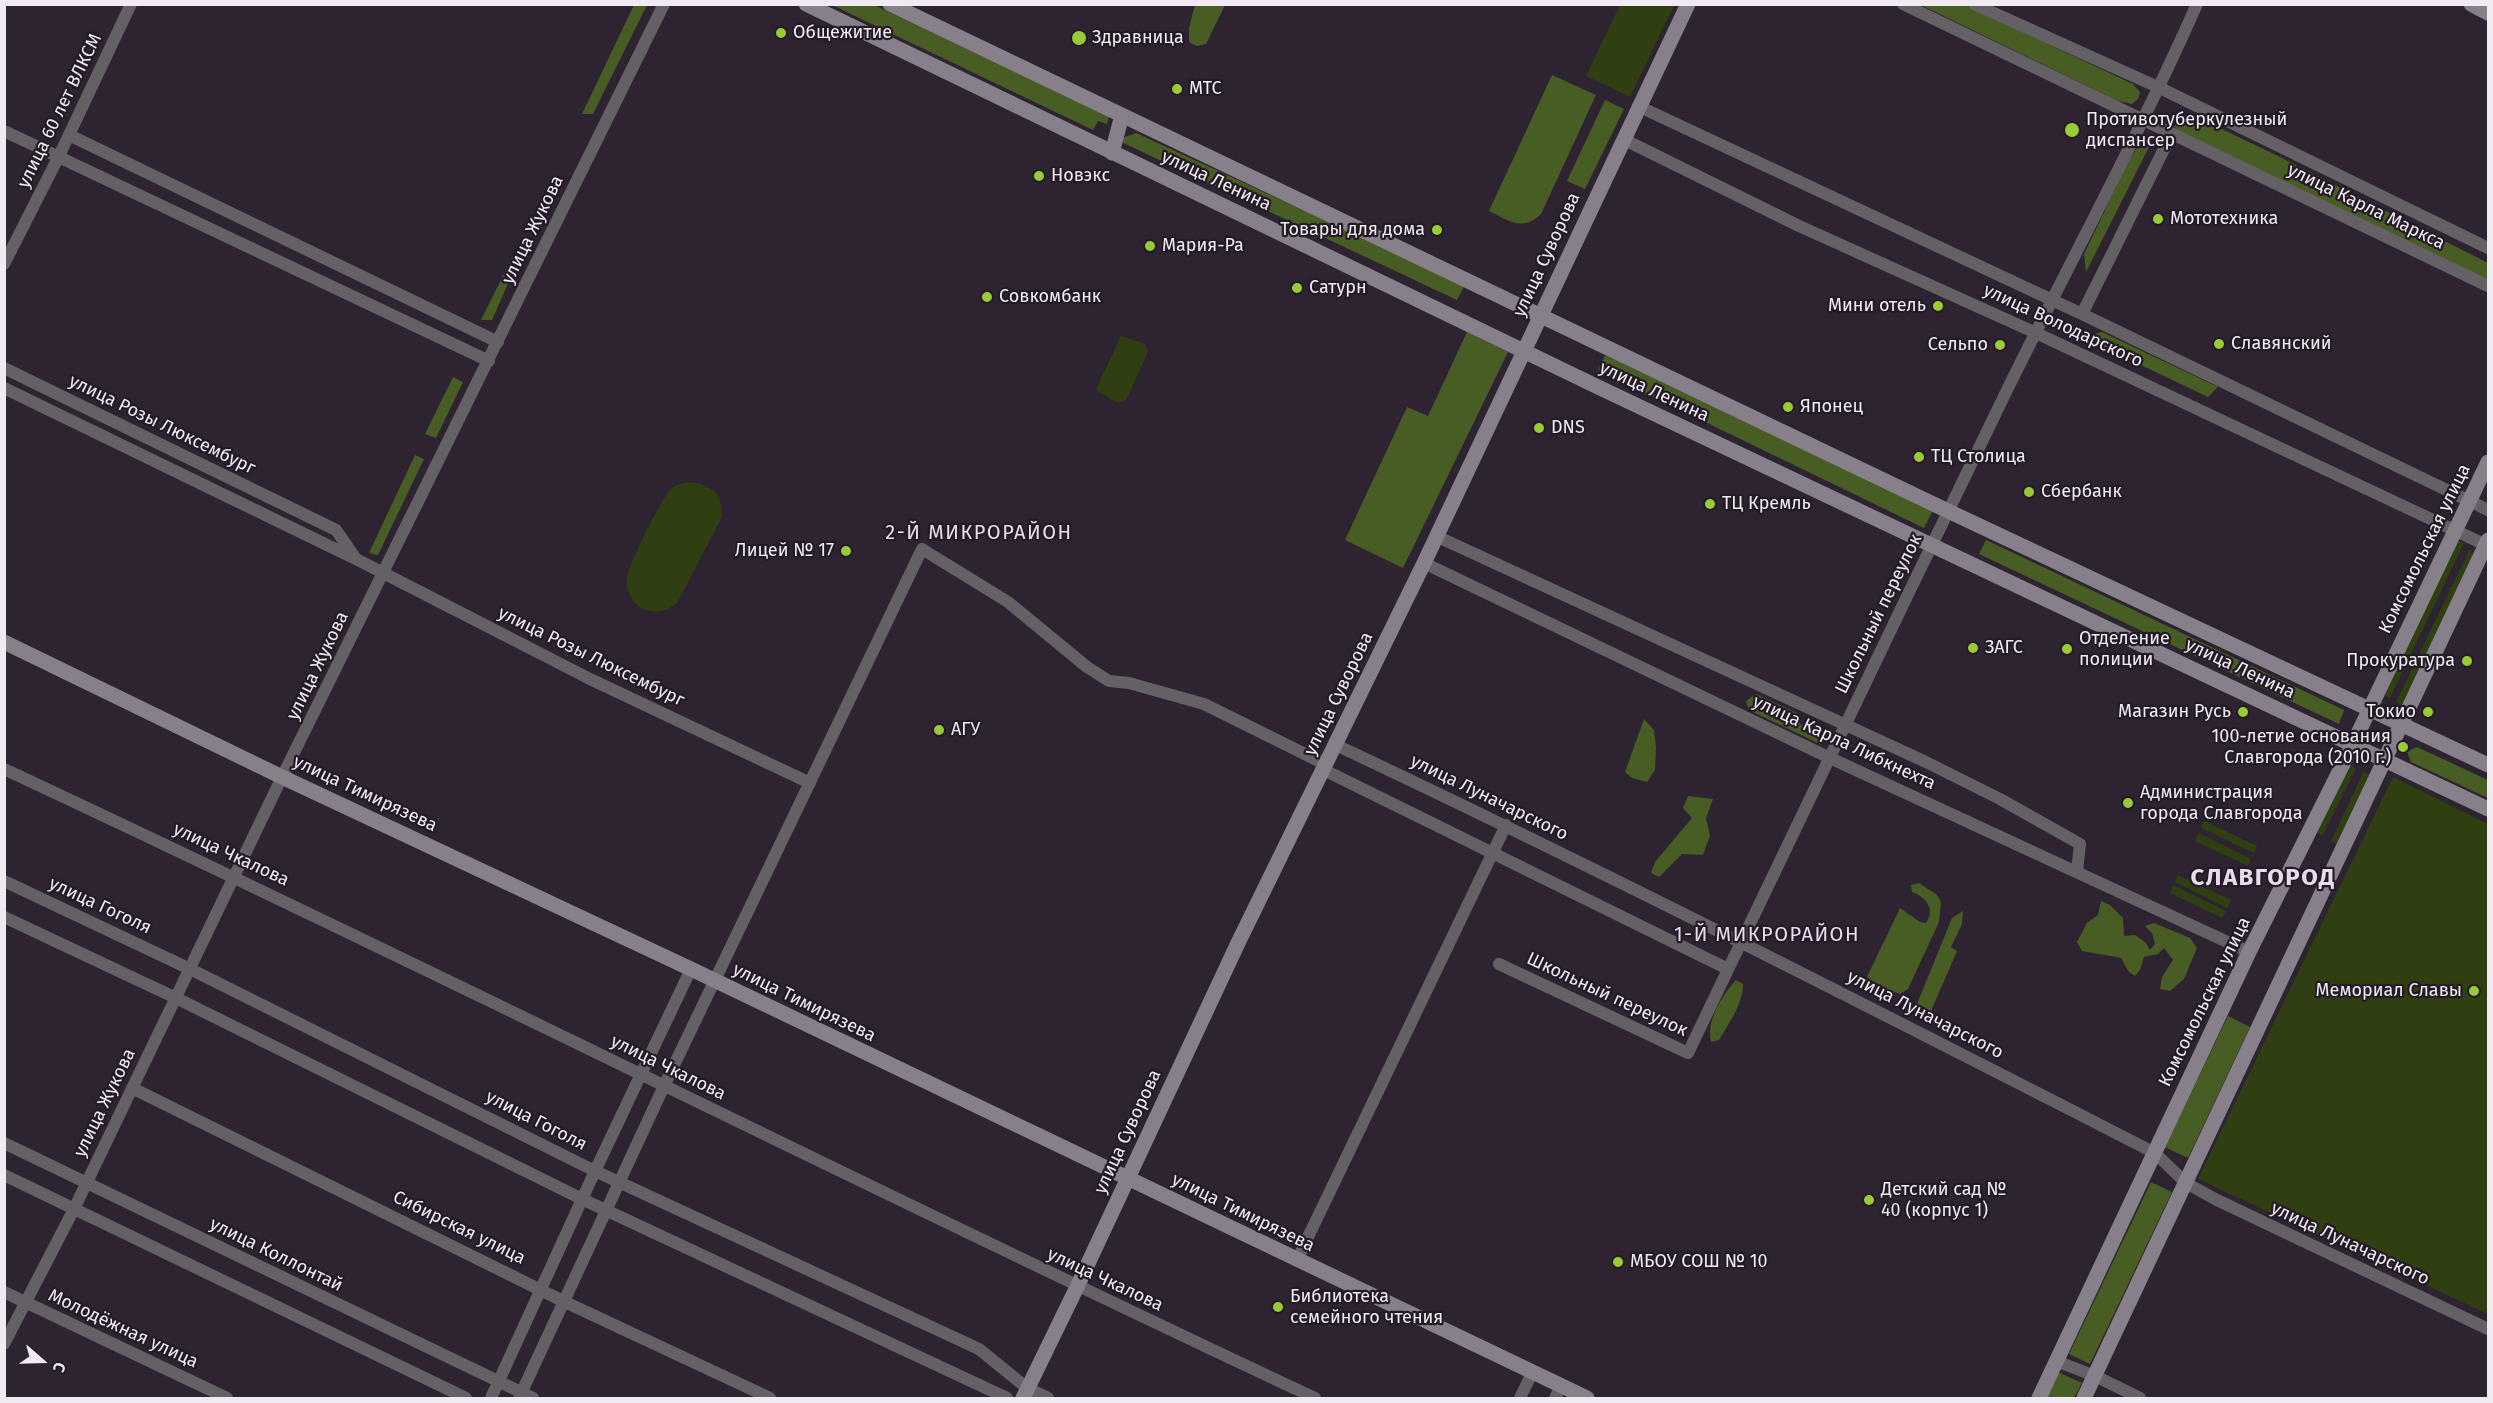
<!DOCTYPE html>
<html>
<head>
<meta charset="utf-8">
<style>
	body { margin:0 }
	#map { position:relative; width:2493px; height:1403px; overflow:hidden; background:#2e2431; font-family:"Fira Sans",sans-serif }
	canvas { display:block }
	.frame { position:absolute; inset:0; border:6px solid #f1eaf3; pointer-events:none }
	.north { position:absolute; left:12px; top:1331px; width:60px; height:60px; -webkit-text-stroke:4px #241b27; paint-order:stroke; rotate:110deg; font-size:16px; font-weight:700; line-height:24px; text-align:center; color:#f1eaf3 }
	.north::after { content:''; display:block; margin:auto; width:21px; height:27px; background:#f1eaf3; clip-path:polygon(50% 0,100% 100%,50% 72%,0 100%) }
</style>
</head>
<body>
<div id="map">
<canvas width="2493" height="1403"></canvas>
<div class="frame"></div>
<div class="north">С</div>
</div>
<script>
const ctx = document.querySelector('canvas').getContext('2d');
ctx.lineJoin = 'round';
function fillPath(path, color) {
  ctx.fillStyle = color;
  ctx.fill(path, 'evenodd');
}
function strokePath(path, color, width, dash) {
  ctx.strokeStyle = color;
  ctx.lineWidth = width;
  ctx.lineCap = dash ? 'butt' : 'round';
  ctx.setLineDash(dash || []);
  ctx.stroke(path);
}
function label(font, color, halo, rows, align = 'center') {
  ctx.font = font + ' "Fira Sans",sans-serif';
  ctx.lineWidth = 4.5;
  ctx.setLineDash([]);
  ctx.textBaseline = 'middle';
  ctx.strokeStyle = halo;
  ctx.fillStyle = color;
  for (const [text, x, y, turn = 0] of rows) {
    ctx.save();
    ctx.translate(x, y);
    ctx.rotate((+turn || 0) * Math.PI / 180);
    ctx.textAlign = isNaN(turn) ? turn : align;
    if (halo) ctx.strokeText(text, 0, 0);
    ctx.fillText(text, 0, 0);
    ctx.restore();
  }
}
fillPath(new Path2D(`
	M1620,5h54l-44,92 -44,-21z
	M1121,336l24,8 3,8 -22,48 -8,3 -21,-12v-4z
	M689,482l10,1 17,9 5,12 1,13 -45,86c-21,19 -52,5 -50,-25 0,-10 34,-78 42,-87 5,-6 13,-8 20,-9z
	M2456,541l8,2 -74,155 -7,-3z
	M2470,549l5,15 -72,143 -7,-5z
	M2349,766l7,2 -34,68 -5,-4z
	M2364,771l5,4 -32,69 -6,-3z
	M2393,777l95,47v490l-290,-135z
	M2204,821l53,25 -3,7 -53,-25z
	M2199,833l52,26 -3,7 -53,-25z
	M2178,875l53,25 -4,8 -52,-26z
	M2173,885l53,26 -4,7 -52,-25z`), '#2f3f12');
fillPath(new Path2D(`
	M634,5h13l-54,109h-11z
	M832,5h42l235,111 -2,8 -9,-3 -5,9z
	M1195,5h30l-19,39 -9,2 -8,-4v-14z
	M1921,5h44l168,79 7,8 -2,7 -6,5 -14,-3z
	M1552,75l44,20 -55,119c-19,18 -31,7 -52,-3z
	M1605,100l19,9 -39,80 -18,-8z
	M2195,121l16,3 63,30 214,109v20l-307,-149 -7,-8 7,-3z
	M1136,133l329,152 -8,15 -340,-160z
	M2143,138l7,4 -1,5 -63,125 -2,-18 44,-92z
	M513,256h7l-28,64h-11z
	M1467,332l41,20 -105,216 -58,-28 62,-133 21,9z
	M2102,332l116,55 -10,10 -126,-60z
	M1605,355l328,155 -9,18 -326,-158z
	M453,377l10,5 -27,56 -11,-4z
	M415,455l9,4 -46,96 -9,-2z
	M1986,540l358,170 -5,14 -360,-170z
	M1756,694l41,19 3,11 21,11 1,10 -73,-35 -3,-9z
	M1644,719l10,11 2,17 -1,23 -8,12 -15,-4 -7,-6z
	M2417,747l71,33v18l-77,-36 -4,-10z
	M1688,796l25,3 -7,19 4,18 -7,19 -21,-1 -23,23 -8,-4 4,-11 37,-44 -9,-10z
	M1919,883l18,12 4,7 -2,20 -31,67 -8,5 -18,-7 -15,-10 33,-69 20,14 6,1c10,-14 0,-26 -14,-31l-1,-7z
	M2101,901l9,4 13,13 1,18 11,-1 11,8 4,7 5,-6 -3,-11 -7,-7 9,-3 36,15 7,10 -13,31 -14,12 -10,-2 2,-12 11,-17 -9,-12 -6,6 -14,3 -4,13 -5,6 -6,-4 -8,-14 -39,-7 -5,-9 10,-19 11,-8z
	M1963,911l-1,13 -11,23 6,4 -26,60 -14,-7 35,-86z
	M1736,980l7,4c0,20 -14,39 -24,56l-8,2c-5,-22 11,-46 25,-62z
	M2228,1016l22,11 -62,131 -23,-11z
	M2151,1182l21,10 -82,172 -21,-10z
	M2058,1372l24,11 -8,15h-29z`), '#485d24');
strokePath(new Path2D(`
	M1903,4l585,282
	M1974,4l186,84 328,160
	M1638,106l444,208 406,196
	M4,131l485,230
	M69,135l429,207
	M1623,139l174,86 239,108 452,213
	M4,264l55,-108 72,-152
	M2082,314l90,-181
	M4,368l332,162 20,29
	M4,388l354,172 232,119 220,104
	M1436,536l490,226 74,37 80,45 -3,27
	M1424,563l406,195 419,194
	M1336,745c276,130 547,269 819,408l31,30 31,17 271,129
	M4,769c440,205 872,424 1311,629
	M1324,770l404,199
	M4,881l186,88 405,202 384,178 48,39 21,10
	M4,917l172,81 406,201 425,199
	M1499,964l189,89c107,-222 212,-444 320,-665 63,-128 131,-253 189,-384
	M132,1088l433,214 205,96
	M4,1143l529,255
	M4,1175l462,223
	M1297,1260l209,-435
	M4,1292l223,106
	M4,1344l70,-135 208,-432 382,-773
	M2056,1361l39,15 45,22
	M491,1398l104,-227 96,-202
	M519,1398l145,-312 258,-537 86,53 79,65 22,14 20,2 75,21 123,61
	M1520,1398l12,-25
	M1555,1398l6,-12`), '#656066', 12);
strokePath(new Path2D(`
	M806,4l792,383 890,422
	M890,4l1058,507 540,254
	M2471,4l17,9
	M1112,153l10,-38
	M4,642l278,135 409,192 896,429
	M1023,1398l54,-111 161,-344 186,-380 264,-559
	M2039,1398l210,-446 104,-208 135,-282
	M2084,1398l404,-858`), '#877f89', 15);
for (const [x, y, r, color] of [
	[781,33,6,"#99cb36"],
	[1079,38,8,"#99cb36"],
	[1177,89,6,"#99cb36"],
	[2072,130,8,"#99cb36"],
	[1039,176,6,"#99cb36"],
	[2158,219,6,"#99cb36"],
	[1437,230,6,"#99cb36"],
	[1150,246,6,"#99cb36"],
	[1297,288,6,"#99cb36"],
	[987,297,6,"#99cb36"],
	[1938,306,6,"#99cb36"],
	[2219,344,6,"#99cb36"],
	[2000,345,6,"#99cb36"],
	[1788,407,6,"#99cb36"],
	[1539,428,6,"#99cb36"],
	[1919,457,6,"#99cb36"],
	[2029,492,6,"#99cb36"],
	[1710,504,6,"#99cb36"],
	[846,551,6,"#99cb36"],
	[1973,648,6,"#99cb36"],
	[2067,649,6,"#99cb36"],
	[2467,661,6,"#99cb36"],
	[2243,712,6,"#99cb36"],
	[2428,712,6,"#99cb36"],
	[939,730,6,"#99cb36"],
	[2403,747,6,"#99cb36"],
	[2128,803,6,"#99cb36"],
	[2474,991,6,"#99cb36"],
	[1869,1200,6,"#99cb36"],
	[1618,1262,6,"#99cb36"],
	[1278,1307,6,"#99cb36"]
]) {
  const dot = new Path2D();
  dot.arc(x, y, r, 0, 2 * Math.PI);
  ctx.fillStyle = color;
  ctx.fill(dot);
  strokePath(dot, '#241b27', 2);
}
label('18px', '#f1eaf3', '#241b27', [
	["Общежитие",793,33],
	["Здравница",1092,38],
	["МТС",1189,89],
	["Противотуберкулезный",2086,120],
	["диспансер",2086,141],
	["Новэкс",1051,176],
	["Мототехника",2170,219],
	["Товары для дома",1425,230,"right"],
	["Мария-Ра",1162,246],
	["Сатурн",1309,288],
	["Совкомбанк",999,297],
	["Мини отель",1926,306,"right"],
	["Славянский",2231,344],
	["Сельпо",1988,345,"right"],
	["Японец",1800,407],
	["DNS",1551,428],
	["ТЦ Столица",1931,457],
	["Сбербанк",2041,492],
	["ТЦ Кремль",1722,504],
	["Лицей № 17",834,551,"right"],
	["Отделение",2079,639],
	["полиции",2079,660],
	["ЗАГС",1985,648],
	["Прокуратура",2455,661,"right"],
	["Магазин Русь",2231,712,"right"],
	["Токио",2416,712,"right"],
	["АГУ",951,730],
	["100-летие основания",2391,737,"right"],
	["Славгорода (2010 г.)",2391,758,"right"],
	["Администрация",2140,793],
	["города Славгорода",2140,814],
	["Мемориал Славы",2462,991,"right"],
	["Детский сад №",1881,1190],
	["40 (корпус 1)",1881,1211],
	["МБОУ СОШ № 10",1630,1262],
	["Библиотека",1290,1297],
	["семейного чтения",1290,1318]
], 'left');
label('18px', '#f1eaf3', '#241b27', [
	["улица 60 лет ВЛКСМ",60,111,-64],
	["улица Ленина",1216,181,25],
	["улица Карла Маркса",2366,207,26],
	["улица Жукова",533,230,-64],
	["улица Суворова",1547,255,-65],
	["улица Володарского",2063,326,25],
	["улица Ленина",1654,392,25],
	["улица Розы Люксембург",162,425,26],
	["Комсомольская улица",2425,549,-64],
	["Школьный переулок",1879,614,-64],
	["улица Розы Люксембург",591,657,26],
	["улица Жукова",318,666,-64],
	["улица Ленина",2240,669,25],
	["улица Суворова",1339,694,-64],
	["улица Карла Либкнехта",1844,743,25],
	["улица Тимирязева",365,794,25],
	["улица Луначарского",1489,798,26],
	["улица Чкалова",231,855,25],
	["улица Гоголя",100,906,25],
	["Школьный переулок",1607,995,25],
	["Комсомольская улица",2205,1002,-64],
	["улица Тимирязева",804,1003,26],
	["улица Луначарского",1925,1015,27],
	["улица Чкалова",668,1068,26],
	["улица Жукова",105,1103,-64],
	["улица Гоголя",536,1121,27],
	["улица Суворова",1128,1132,-65],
	["улица Тимирязева",1243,1213,26],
	["Сибирская улица",459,1228,26],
	["улица Луначарского",2350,1244,25],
	["улица Коллонтай",276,1255,26],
	["улица Чкалова",1105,1280,25],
	["Молодёжная улица",123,1329,25]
]);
ctx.letterSpacing = '1.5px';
label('20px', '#e8dbec', '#241b27', [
	["2-Й МИКРОРАЙОН",979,533],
	["1-Й МИКРОРАЙОН",1767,935]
]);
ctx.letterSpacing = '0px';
ctx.letterSpacing = '1.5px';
label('bold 24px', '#e8dbec', '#241b27', [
	["СЛАВГОРОД",2263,878]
]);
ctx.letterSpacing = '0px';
</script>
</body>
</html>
